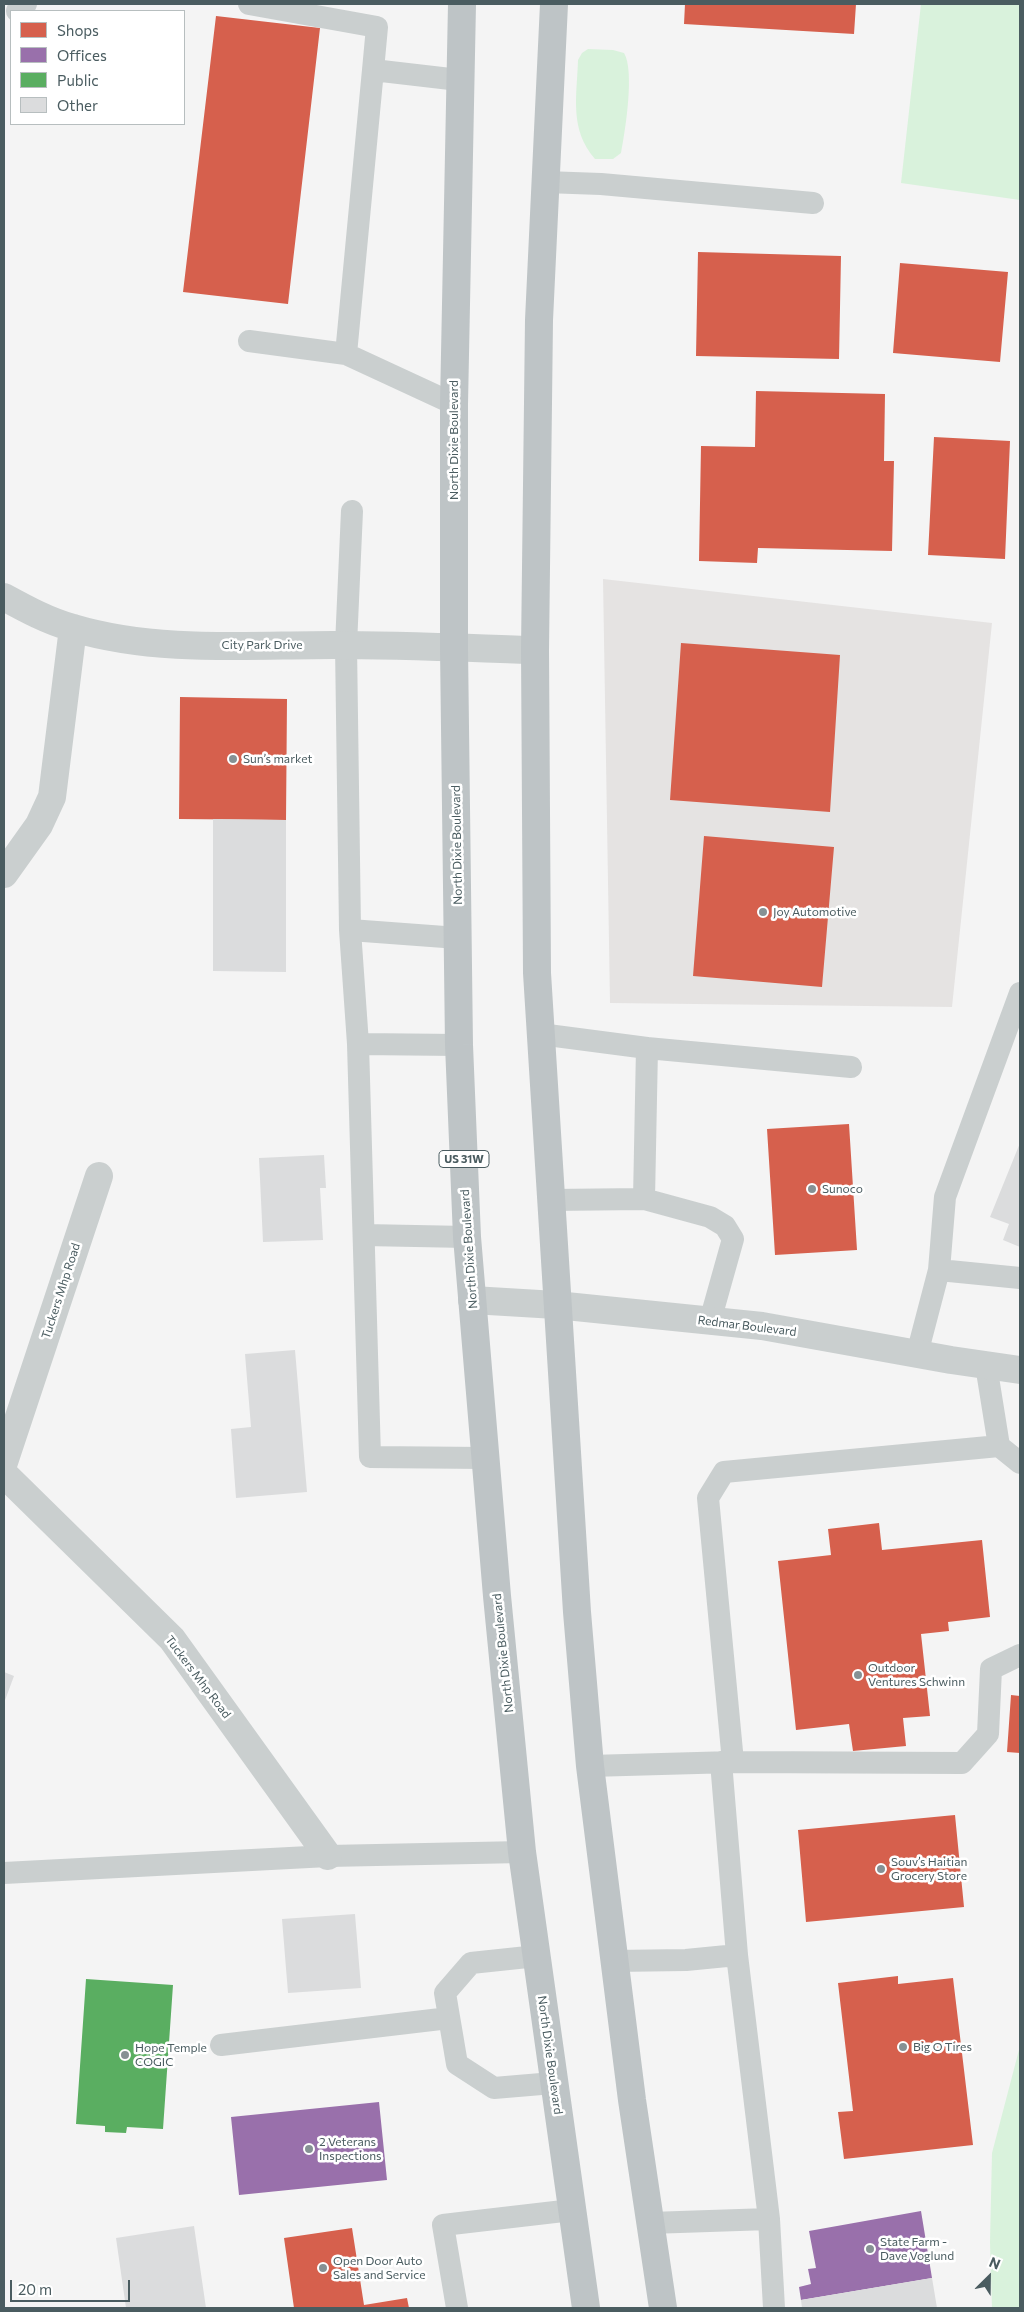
<!DOCTYPE html>
<html>
<head>
<meta charset="utf-8">
<style>
	body { margin:0 }
	#map { position:relative; width:1024px; height:2312px; overflow:hidden; background:#f4f4f4; font-family:Commissioner,sans-serif }
	canvas { display:block }
	.frame { position:absolute; inset:0; border:5px solid #4a5c60; pointer-events:none }
	.legend { position:absolute; left:10px; top:10px; width:175px; height:115px; box-sizing:border-box; background:#fff; border:1px solid #b7bebf; margin:0; padding:6px 9px; list-style:none; font-size:15px; color:#4a5c60 }
	.legend li { display:flex; align-items:center; gap:10px; height:25px }
	.legend b { width:25px; border:1px solid #b7bebf }
	.north { position:absolute; left:964px; top:2252px; width:50px; height:50px; -webkit-text-stroke:4px #fff; paint-order:stroke; rotate:23deg; font-size:14px; font-weight:700; line-height:20px; text-align:center; color:#4a5c60 }
	.north::after { content:''; display:block; margin:auto; width:18px; height:22px; background:#4a5c60; clip-path:polygon(50% 0,100% 100%,50% 72%,0 100%) }
	.scale { position:absolute; left:10px; top:2280px; width:120px; height:22px; box-sizing:border-box; border:2px solid #4a5c60; border-top:0; padding-left:6px; font-size:15px; line-height:18px; white-space:nowrap; color:#4a5c60; -webkit-text-stroke:4px #fff; paint-order:stroke }
</style>
</head>
<body>
<div id="map">
<canvas width="1024" height="2312"></canvas>
<div class="frame"></div>
<ul class="legend">
<li><b style="height:14px;background:#d6604d"></b>Shops</li>
<li><b style="height:14px;background:#9970ab"></b>Offices</li>
<li><b style="height:14px;background:#5aae61"></b>Public</li>
<li><b style="height:14px;background:#dbdcdd"></b>Other</li>
</ul>
<div class="north">N</div>
<div class="scale">20 m</div>
</div>
<script>
const ctx = document.querySelector('canvas').getContext('2d');
ctx.lineJoin = 'round';
function fillPath(path, color) {
  ctx.fillStyle = color;
  ctx.fill(path, 'evenodd');
}
function strokePath(path, color, width, dash) {
  ctx.strokeStyle = color;
  ctx.lineWidth = width;
  ctx.lineCap = dash ? 'butt' : 'round';
  ctx.setLineDash(dash || []);
  ctx.stroke(path);
}
function label(font, color, halo, rows, align = 'center') {
  ctx.font = font + ' Commissioner,sans-serif';
  ctx.lineWidth = 5;
  ctx.setLineDash([]);
  ctx.textBaseline = 'middle';
  ctx.strokeStyle = halo;
  ctx.fillStyle = color;
  for (const [text, x, y, turn = 0] of rows) {
    ctx.save();
    ctx.translate(x, y);
    ctx.rotate((+turn || 0) * Math.PI / 180);
    ctx.textAlign = isNaN(turn) ? turn : align;
    if (halo) ctx.strokeText(text, 0, 0);
    ctx.fillText(text, 0, 0);
    ctx.restore();
  }
}
fillPath(new Path2D(`
	M603,579l389,44 -40,384 -342,-4z`), '#e5e3e2');
fillPath(new Path2D(`
	M921,4h99v196l-119,-17z
	M588,49l25,1 11,3c11,18 1,79 -3,100l-8,6h-18c-26,-30 -18,-63 -17,-99l4,-7z
	M1020,2046v262h-28l-2,-66 2,-89z`), '#d9f2dc');
fillPath(new Path2D(`
	M685,4h171l-2,30 -170,-10z
	M216,16l104,12 -32,276 -105,-12z
	M698,252l143,4 -2,103 -143,-3z
	M900,263l108,9 -8,90 -107,-9z
	M756,391l129,3 -1,67h10l-2,90 -134,-3 -1,15 -58,-2 2,-115 54,1z
	M934,437l76,4 -5,118 -77,-4z
	M681,643l159,12 -10,157 -160,-12z
	M180,697l107,2 -1,121 -107,-1z
	M704,836l130,11 -12,140 -129,-11z
	M849,1124l8,126 -82,5 -8,-126z
	M879,1523l3,27 100,-10 8,77 -42,5 1,9 -28,3 9,82 -27,2 3,28 -53,5 -4,-27 -53,6 -18,-169 53,-6 -3,-26z
	M1011,1695l9,1v57l-13,-1z
	M955,1815l9,92 -158,15 -8,-92z
	M898,1976v8l55,-6 20,167 -129,14 -6,-47 15,-1 -15,-128z
	M352,2228l12,77 43,-7 2,10h-115l-10,-70z`), '#d6604d');
fillPath(new Path2D(`
	M379,2102l8,78 -148,15 -8,-78z
	M921,2211l11,67 -131,22 -2,-13 12,-3 -3,-15 8,-1 -7,-37z`), '#9970ab');
fillPath(new Path2D(`
	M86,1979l87,6 -10,144 -36,-2 -1,6 -21,-1v-6l-29,-2z`), '#5aae61');
fillPath(new Path2D(`
	M213,819l73,1v152l-73,-1z
	M1020,1143v104l-17,-7 6,-16 -19,-7z
	M324,1155l2,33h-6l3,52 -60,2 -4,-84z
	M295,1350l12,142 -71,6 -5,-69 20,-2 -6,-73z
	M4,1672l10,4 -10,27z
	M355,1914l6,74 -73,5 -6,-74z
	M194,2226l12,82h-80l-10,-70z
	M932,2278l5,30h-135l-1,-8z`), '#dbdcdd');
strokePath(new Path2D(`
	M249,4l128,23 -4,43
	M17,11l9,-7
	M545,182l56,2 212,19
	M249,341l97,13 108,50
	M346,354l27,-284 86,10
	M352,511l-6,134 4,285 8,114 12,413 115,1
	M350,930l108,8
	M540,1034l107,14
	M358,1044l101,1
	M644,1199l66,18 15,9 8,13 -23,82
	M550,1200l94,-1 3,-151 204,19
	M364,1235l103,2
	M939,1270l81,8
	M917,1354l22,-84 6,-73 75,-204
	M986,1365l13,81 21,17
	M733,1762l-25,-264 16,-26 275,-26
	M590,1766l143,-4 229,1 26,-29 3,-65 29,-14
	M4,1873l324,-17 194,-4
	M737,1955l32,264 5,89
	M537,1956l-66,7 -26,30 12,71 37,24 59,-5
	M614,1961l72,-1 51,-5 -16,-193
	M221,2045l228,-27
	M650,2223l119,-4
	M457,2308l-14,-83 129,-15`), '#cacfcf', 22);
strokePath(new Path2D(`
	M4,597c22,12 44,24 69,31 84,25 174,17 260,17 67,0 135,3 202,5
	M4,874l35,-49 13,-28 21,-169
	M472,1300l84,5 206,21 189,34 69,10
	M4,1462l95,-286
	M4,1474l168,165 156,217`), '#cacfcf', 28);
strokePath(new Path2D(`
	M462,4l-8,400v244l5,397 8,192 30,359 25,256 64,456
	M554,4l-15,316 -4,330 2,323 40,639 13,154 42,334 31,208`), '#bec4c6', 28);
for (const [x, y, r, color] of [
	[233,759,5,"#869194"],
	[763,912,5,"#869194"],
	[812,1189,5,"#869194"],
	[858,1675,5,"#869194"],
	[881,1869,5,"#869194"],
	[903,2047,5,"#869194"],
	[125,2055,5,"#869194"],
	[309,2149,5,"#869194"],
	[870,2249,5,"#869194"],
	[323,2268,5,"#869194"]
]) {
  const dot = new Path2D();
  dot.arc(x, y, r, 0, 2 * Math.PI);
  ctx.fillStyle = color;
  ctx.fill(dot);
  strokePath(dot, '#fff', 2);
}
for (const [x, y, w] of [
	[464,1159,50]
]) {
  const box = new Path2D();
  box.roundRect(x - w / 2, y - 8.5, w, 17, 4);
  ctx.fillStyle = '#fff';
  ctx.fill(box);
  strokePath(box, '#4a5c60', 1);
}
label('bold 11px', '#4a5c60', null, [
	["US 31W",464,1159]
]);
label('12px', '#4a5c60', '#fff', [
	["North Dixie Boulevard",454,440,-90],
	["City Park Drive",262,645],
	["North Dixie Boulevard",457,845,-91],
	["North Dixie Boulevard",469,1249,-94],
	["Tuckers Mhp Road",61,1291,-72],
	["Redmar Boulevard",747,1326,7],
	["North Dixie Boulevard",503,1653,-96],
	["Tuckers Mhp Road",198,1677,53],
	["North Dixie Boulevard",550,2055,82]
]);
label('12px', '#4a5c60', '#fff', [
	["Sun’s market",243,759],
	["Joy Automotive",773,912],
	["Sunoco",822,1189],
	["Outdoor",868,1668],
	["Ventures Schwinn",868,1682],
	["Souv’s Haitian",891,1862],
	["Grocery Store",891,1876],
	["Big O Tires",913,2047],
	["Hope Temple",135,2048],
	["COGIC",135,2062],
	["2 Veterans",319,2142],
	["Inspections",319,2156],
	["State Farm -",880,2242],
	["Dave Voglund",880,2256],
	["Open Door Auto",333,2261],
	["Sales and Service",333,2275]
], 'left');
</script>
</body>
</html>
